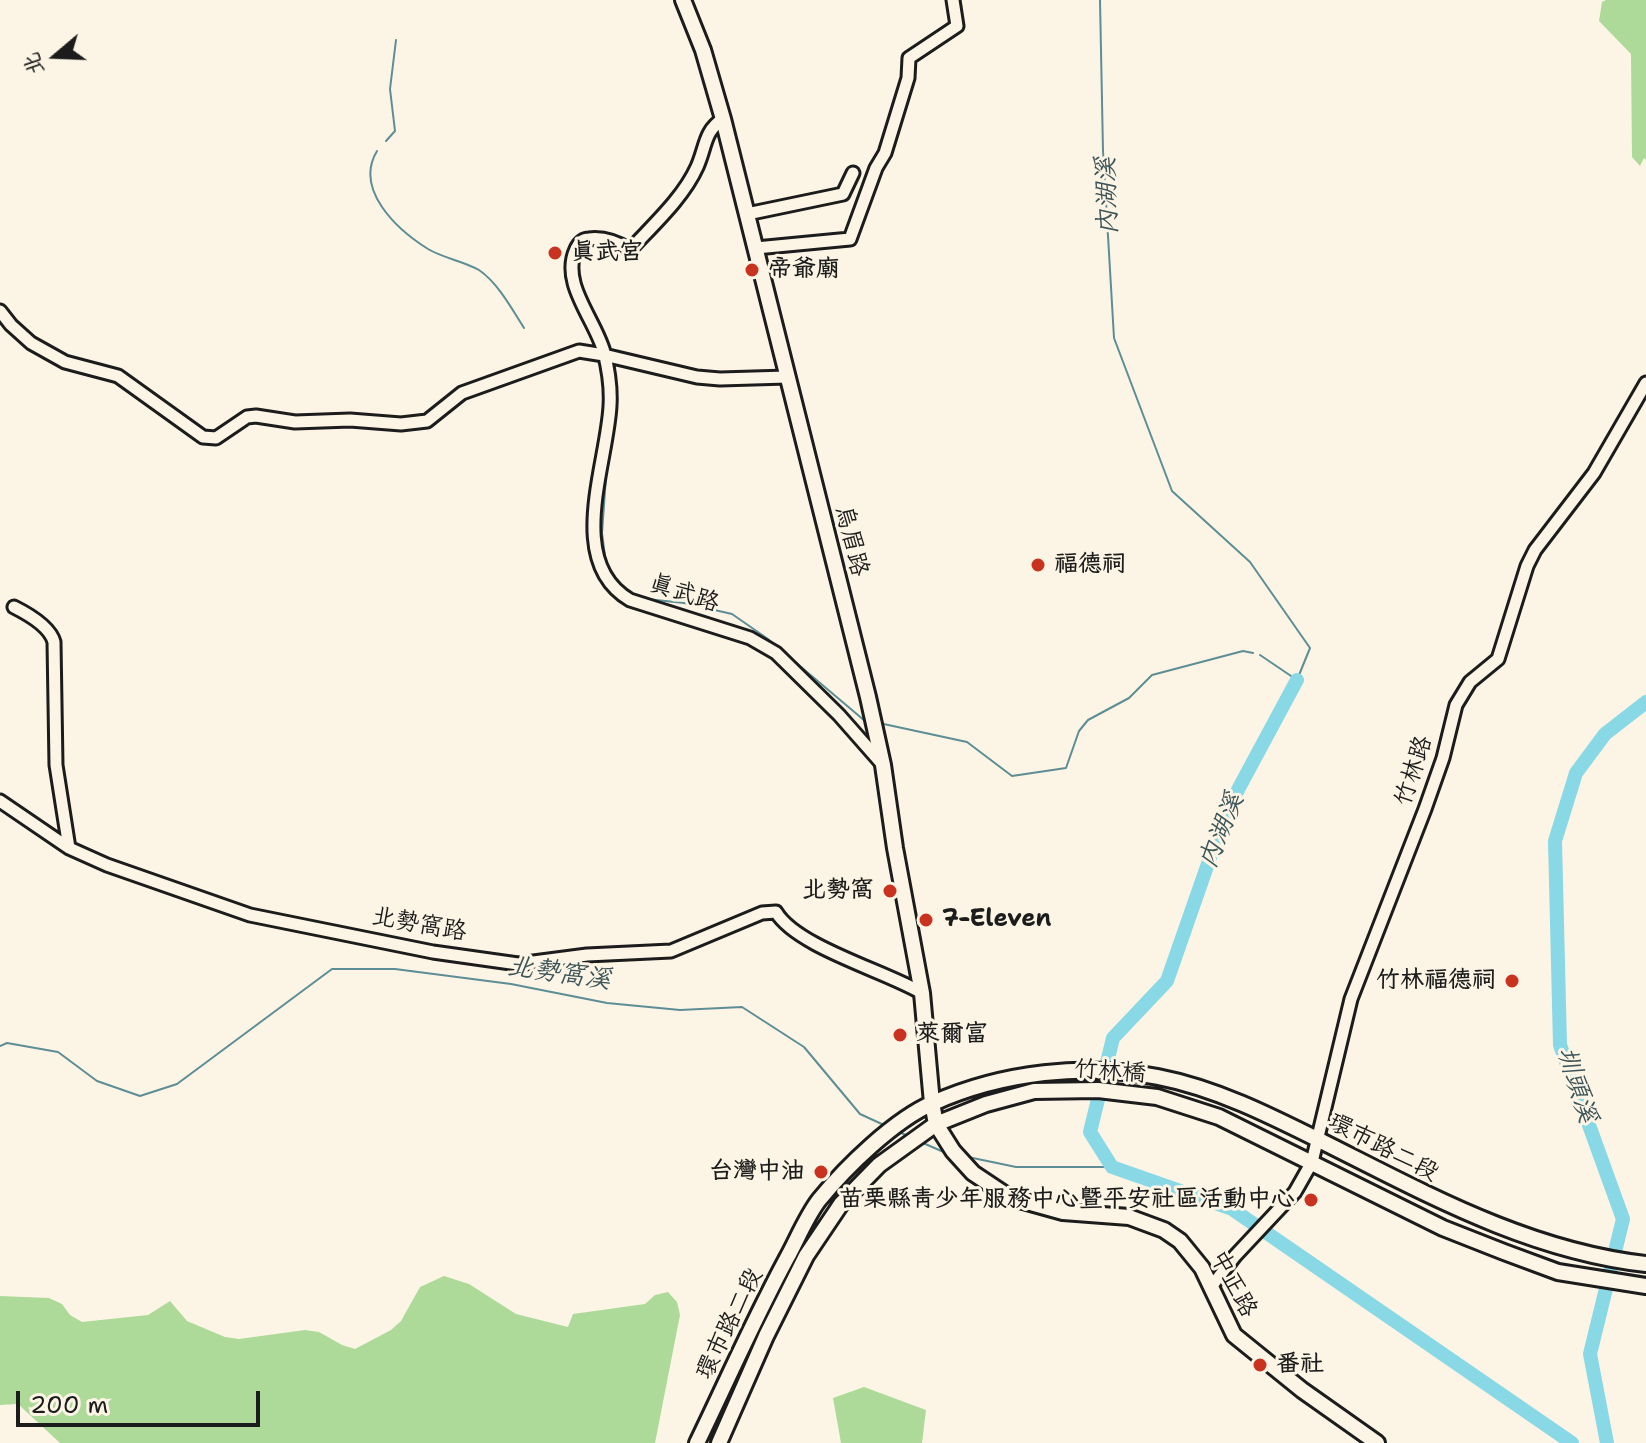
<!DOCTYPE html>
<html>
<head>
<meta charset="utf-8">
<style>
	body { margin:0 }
	#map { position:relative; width:1646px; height:1443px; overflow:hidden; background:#fcf5e5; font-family:"Shantell Sans","LXGW WenKai TC",sans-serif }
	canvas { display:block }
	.north { position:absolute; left:16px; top:16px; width:80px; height:80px; -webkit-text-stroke:6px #fcf5e5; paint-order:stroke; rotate:251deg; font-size:22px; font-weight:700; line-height:32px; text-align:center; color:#1c1c1c }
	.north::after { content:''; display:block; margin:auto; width:28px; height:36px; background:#1c1c1c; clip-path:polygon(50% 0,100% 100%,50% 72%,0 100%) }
	.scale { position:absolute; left:16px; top:1391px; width:244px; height:36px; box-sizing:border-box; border:4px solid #1c1c1c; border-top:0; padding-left:10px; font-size:24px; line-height:28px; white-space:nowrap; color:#1c1c1c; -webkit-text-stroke:6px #fcf5e5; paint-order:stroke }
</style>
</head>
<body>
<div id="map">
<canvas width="1646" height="1443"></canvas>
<div class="north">北</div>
<div class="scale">200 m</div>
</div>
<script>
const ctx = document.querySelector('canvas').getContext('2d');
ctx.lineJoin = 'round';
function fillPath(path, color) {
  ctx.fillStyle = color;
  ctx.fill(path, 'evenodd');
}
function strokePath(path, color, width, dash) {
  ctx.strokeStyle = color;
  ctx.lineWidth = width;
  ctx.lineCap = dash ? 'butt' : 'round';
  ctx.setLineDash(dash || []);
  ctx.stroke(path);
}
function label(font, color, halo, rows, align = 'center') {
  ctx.font = font + ' "Shantell Sans","LXGW WenKai TC",sans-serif';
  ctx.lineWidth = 6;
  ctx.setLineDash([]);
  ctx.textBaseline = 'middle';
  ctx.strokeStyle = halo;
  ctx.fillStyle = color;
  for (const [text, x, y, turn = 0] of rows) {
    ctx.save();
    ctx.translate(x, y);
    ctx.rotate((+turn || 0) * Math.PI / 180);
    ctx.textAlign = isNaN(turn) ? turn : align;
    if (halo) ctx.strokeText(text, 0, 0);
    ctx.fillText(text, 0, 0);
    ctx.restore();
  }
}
fillPath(new Path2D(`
	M1606,0h40v160l-2,-2 -4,8 -8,-9 -1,-103 -32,-33 3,-19z
	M444,1276l25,8 47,30 52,13 5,-13 72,-10 10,-9 13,-3 9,10 3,13 -25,128h-595l-42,-39 -18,1v-109l49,2 13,6 8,11 12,7 66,-7 22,-14 17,20 38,16 14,2 66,-9 14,2 23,13 13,4 36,-19 10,-9 19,-34z
	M864,1387l62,23 -4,33h-81l-8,-45z`), '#adda99');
strokePath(new Path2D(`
	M1100,0l3,151 11,187 58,153 78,71 60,86 -13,32 -37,-25
	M386,141l9,-10 -5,-42 6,-49
	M377,151c-23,38 19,78 51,98 15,9 35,12 51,21 19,13 33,39 45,58
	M614,377l1,-11
	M606,564l-4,-31 5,-70
	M628,592l19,7 37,4 48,11 36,25 97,82
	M879,723l88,19 45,34 54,-8 13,-37 9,-11 41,-22 23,-23 91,-24 10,2
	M0,1046l7,-3 51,9 39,29 43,15 37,-12 155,-115h63l116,15 96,19 73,7 62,-3 62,40 56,67 24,11
	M897,1131l13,6
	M923,1143l23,10
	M968,1157l48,10h96`), '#5d8d95', 2);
strokePath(new Path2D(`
	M1297,680l-71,132 -59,169 -54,57 -23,94 22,35 120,42 340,234
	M1607,1443l-17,-89 33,-135 -63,-174 -5,-204 21,-68 29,-39 41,-32`), '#89d8e6', 14);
const minor = new Path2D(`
	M723,119c-19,12 -17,28 -26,48 -14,31 -44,58 -67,83 -13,-8 -26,-13 -41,-11 -7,0 -10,4 -13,10 -16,34 19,70 28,103 4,16 7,38 6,54 -3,59 -45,156 20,194l120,38 26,15 63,62 44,50
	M747,214l96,-20 10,-21
	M756,248l94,-9 26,-71 9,-15 23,-75 1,-20 48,-32 -4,-26
	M0,311l11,14 20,18 34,19 53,14 85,61 13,1 31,-21 9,-1 39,6 55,-2 51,4 26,-3 35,-28 117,-42 25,4 93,22 23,2 67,-2
	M14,607c14,7 36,20 40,35l2,123 13,83
	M0,801l69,47 38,17 143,50 183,37 85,12 69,-9 84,-4 91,-38 14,-1c21,35 109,59 146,81
	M1211,1287l24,-31 60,-64 17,-30 39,-163 74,-190 18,-51 13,-53 14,-23 28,-23 29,-93 8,-16 59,-77 52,-90`);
const major = new Path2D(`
	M683,0l20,50 20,69 145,578 15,68 12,83 27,145 10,110 4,21 17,27 20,22 36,24 54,15 66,5 35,13 16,11 22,27 32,67 68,55 75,53
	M697,1443c30,-62 57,-124 90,-185 10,-18 19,-41 32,-58 27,-33 75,-80 114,-97 69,-31 152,-40 225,-26 57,11 111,38 163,64 104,52 207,110 325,123
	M719,1443l47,-107 40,-80 35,-52 38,-39 57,-41 50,-20 48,-13 64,-1 59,7 62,20 224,111 61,24 54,20 88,14`);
strokePath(minor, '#1c1c1c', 17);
strokePath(major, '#1c1c1c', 20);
strokePath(minor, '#fcf5e5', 11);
strokePath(major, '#fcf5e5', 14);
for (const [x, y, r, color] of [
	[555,253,8,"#c8321e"],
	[752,270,8,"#c8321e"],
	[1038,565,8,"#c8321e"],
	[890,891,8,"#c8321e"],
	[926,920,8,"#c8321e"],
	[1512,981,8,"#c8321e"],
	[900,1035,8,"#c8321e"],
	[821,1172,8,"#c8321e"],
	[1311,1200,8,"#c8321e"],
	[1260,1365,8,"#c8321e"]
]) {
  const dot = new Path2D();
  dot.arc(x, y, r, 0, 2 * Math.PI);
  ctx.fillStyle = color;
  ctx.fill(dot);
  strokePath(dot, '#fcf5e5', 3);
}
label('bold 24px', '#1c1c1c', '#fcf5e5', [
	["真武宮",571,253],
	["帝爺廟",768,270],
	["福德祠",1054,565],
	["北勢窩",874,891,"right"],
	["7-Eleven",942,920],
	["竹林福德祠",1496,981,"right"],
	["萊爾富",916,1035],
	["台灣中油",805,1172,"right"],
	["苗栗縣青少年服務中心暨平安社區活動中心",1295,1200,"right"],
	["番社",1276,1365]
], 'left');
label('24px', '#1c1c1c', '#fcf5e5', [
	["烏眉路",851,541,76],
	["真武路",684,594,18],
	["竹林路",1414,771,-72],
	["北勢窩路",419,925,10],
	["竹林橋",1110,1072,4],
	["環市路二段",1383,1148,27],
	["中正路",1233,1284,62],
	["環市路二段",730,1324,-64]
]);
label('italic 26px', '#3d5459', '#fcf5e5', [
	["內湖溪",1108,196,-92],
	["內湖溪",1222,831,-68],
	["北勢窩溪",559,974,8],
	["圳頭溪",1576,1085,72]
]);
</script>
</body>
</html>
